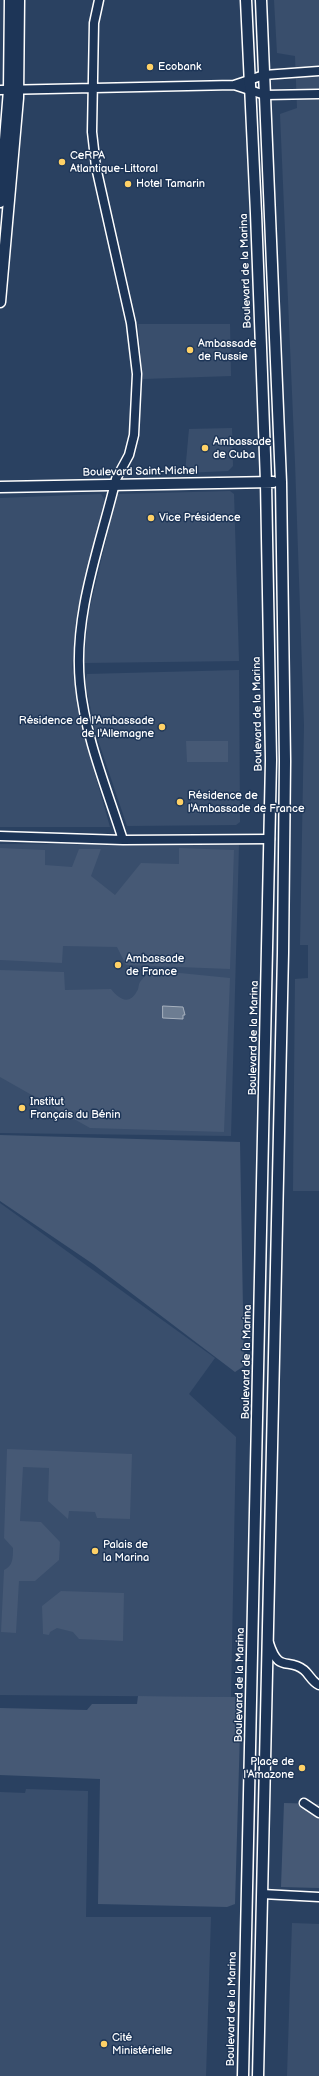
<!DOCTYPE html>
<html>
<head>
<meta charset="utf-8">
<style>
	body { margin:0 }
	canvas { display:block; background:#2a4161 }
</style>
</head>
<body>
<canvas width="319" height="2076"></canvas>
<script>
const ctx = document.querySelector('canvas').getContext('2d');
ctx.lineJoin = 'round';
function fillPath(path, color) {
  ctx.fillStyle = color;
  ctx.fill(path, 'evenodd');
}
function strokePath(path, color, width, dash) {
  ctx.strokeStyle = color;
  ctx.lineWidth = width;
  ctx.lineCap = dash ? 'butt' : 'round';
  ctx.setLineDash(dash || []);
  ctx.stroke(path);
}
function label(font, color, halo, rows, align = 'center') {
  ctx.font = font + ' "Balsamiq Sans",sans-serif';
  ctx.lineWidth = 3;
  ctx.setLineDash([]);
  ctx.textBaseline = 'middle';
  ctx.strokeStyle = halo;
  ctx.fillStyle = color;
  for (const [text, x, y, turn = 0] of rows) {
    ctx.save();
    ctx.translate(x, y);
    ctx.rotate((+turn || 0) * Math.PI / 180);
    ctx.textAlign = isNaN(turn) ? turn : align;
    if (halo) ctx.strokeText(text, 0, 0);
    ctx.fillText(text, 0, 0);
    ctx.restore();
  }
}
fillPath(new Path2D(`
	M274,0h45v1191h-26l2,-212 13,-1v-33h-8l4,-220 -9,-263 -15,-348 17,-6 -2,-52 -18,-3z
	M138,324h92l1,52 -88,3z
	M232,428l1,38 -5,5 -43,2 4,-44z
	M230,491l4,3 5,167 -155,2 4,-47 29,-122z
	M101,494l5,8 -30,118 -4,47 10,62 28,98h-110v-329z
	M239,670l1,152 -4,3 -109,1 -31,-92 -11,-52 2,-8z
	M0,844l239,1 -8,291 -231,-3z
	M0,1203l215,155 -26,36 47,43 -5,260 -231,-2z
	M26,1789l62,2 -2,126h125l-5,159h-206v-284l25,1z
	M292,1923l27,1v152h-32z`), '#394e6c');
fillPath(new Path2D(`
	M186,741h42v21h-41z
	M0,848l45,2v15l27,2 7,-18h22l-10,27 24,19 26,-32 38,1v-16l55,2 -4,119 -104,-4 -9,-18 -54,-1 -1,17 -62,-3z
	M0,970l64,2 1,18 46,-1c8,10 18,17 26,2 2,-2 1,-6 3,-9 3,-4 7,-8 10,-12l80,8 -6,154 -134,-4 -90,-51z
	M0,1135l240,7 4,224 -9,6 -142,-108 -93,-63z
	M7,1449l125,5 -2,65 -33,-1 -2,-6 -26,-1 -1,8 -20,-18 1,-33 -26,-1 -3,54 21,1 19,20 -1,18 -24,21h-16l-3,52 -15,-1 3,-62c9,-4 9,-12 9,-22l-9,-10z
	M61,1591l63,2 -1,48 -44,-2 -6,-7 -16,-4 -7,4 -1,3 -6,-1 -1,-28z
	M138,1696l103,1 -6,207 -8,3 -129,-3 2,-125 -100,-4v-67l87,2 5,-6h45z
	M284,1803l35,1v84l-38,-1z`), '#465975');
const water = new Path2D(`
	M163,1006l20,1 2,8h-2v4l-20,-1z`);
fillPath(water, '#6d7d92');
strokePath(water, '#a7b1be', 1);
const minor = new Path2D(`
	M99,0l-5,23 -2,109 4,35 35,156 6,51 -3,61 -5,20 -13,24c-16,67 -43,135 -36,205 5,53 27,105 43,156
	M234,85l31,10 54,-1
	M0,90l234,-5 30,-10 55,-4
	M0,836l123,4 147,-1
	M269,1643c10,31 19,14 35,27 5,4 8,12 15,15
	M304,1803l15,10
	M262,1894l57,3`);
const major = new Path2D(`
	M0,202l9,-112 1,-90
	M0,302l18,-204 1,-98
	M0,487l273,-5
	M243,2076l28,-1316 -5,-278 -10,-269 -10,-213
	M258,2076l25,-1123 2,-192 -4,-279 -20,-482`);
strokePath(minor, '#fff', 11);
strokePath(major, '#fff', 13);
strokePath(minor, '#1d3557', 8);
strokePath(major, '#1d3557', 10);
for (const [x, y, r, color] of [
	[150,67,4,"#ffd166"],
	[62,162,4,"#ffd166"],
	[128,184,4,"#ffd166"],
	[190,350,4,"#ffd166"],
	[205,448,4,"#ffd166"],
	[151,518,4,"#ffd166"],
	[162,727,4,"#ffd166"],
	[180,802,4,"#ffd166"],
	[118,965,4,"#ffd166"],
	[22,1108,4,"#ffd166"],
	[95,1551,4,"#ffd166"],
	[302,1768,4,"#ffd166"],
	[104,2044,4,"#ffd166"]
]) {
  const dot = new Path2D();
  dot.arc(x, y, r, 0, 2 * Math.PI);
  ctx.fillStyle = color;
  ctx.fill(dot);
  strokePath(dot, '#1d3557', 1.5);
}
label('11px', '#fff', '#1d3557', [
	["Ecobank",158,67],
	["CeRPA",70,156],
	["Atlantique-Littoral",70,169],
	["Hotel Tamarin",136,184],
	["Ambassade",198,344],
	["de Russie",198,357],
	["Ambassade",213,442],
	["de Cuba",213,455],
	["Vice Présidence",159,518],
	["Résidence de l'Ambassade",154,721,"right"],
	["de l'Allemagne",154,734,"right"],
	["Résidence de",188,796],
	["l'Ambassade de France",188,809],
	["Ambassade",126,959],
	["de France",126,972],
	["Institut",30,1102],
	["Français du Bénin",30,1115],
	["Palais de",103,1545],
	["la Marina",103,1558],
	["Place de",294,1762,"right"],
	["l'Amazone",294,1775,"right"],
	["Cité",112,2038],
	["Ministérielle",112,2051]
], 'left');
label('11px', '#fff', '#1d3557', [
	["Boulevard de la Marina",246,271,-92],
	["Boulevard Saint-Michel",140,472,-1],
	["Boulevard de la Marina",258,714,-91],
	["Boulevard de la Marina",254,1038,-89],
	["Boulevard de la Marina",247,1362,-89],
	["Boulevard de la Marina",240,1685,-89],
	["Boulevard de la Marina",232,2009,-89]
]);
</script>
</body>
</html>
